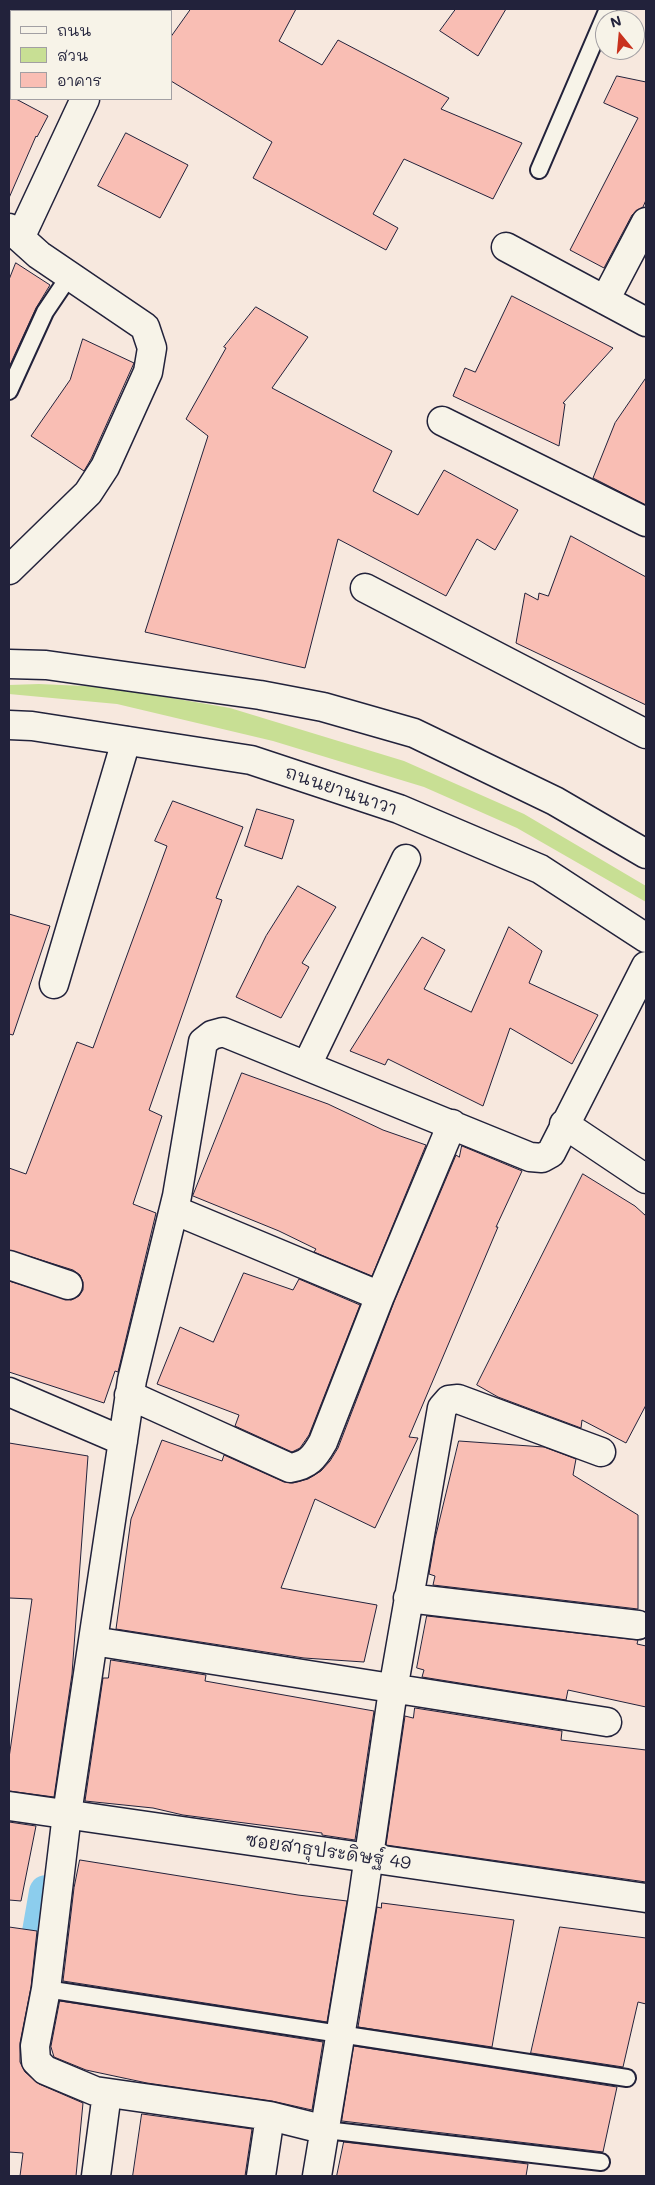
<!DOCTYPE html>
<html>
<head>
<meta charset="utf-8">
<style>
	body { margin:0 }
	#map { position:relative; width:655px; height:2185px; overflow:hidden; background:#f7e8de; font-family:Mali,"Playpen Sans Thai",sans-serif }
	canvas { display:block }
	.frame { position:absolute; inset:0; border:10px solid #22223b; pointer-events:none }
	.legend { position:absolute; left:10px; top:10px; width:162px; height:90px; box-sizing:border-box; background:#f7f3e8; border:1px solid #a29fa3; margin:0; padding:6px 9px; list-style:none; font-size:15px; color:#22223b }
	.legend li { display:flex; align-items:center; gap:10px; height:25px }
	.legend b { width:25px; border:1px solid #a29fa3 }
	.north { position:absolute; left:595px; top:10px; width:50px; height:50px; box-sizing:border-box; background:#f7f3e8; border:1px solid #a29fa3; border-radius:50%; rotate:343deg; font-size:14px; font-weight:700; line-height:20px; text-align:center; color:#22223b }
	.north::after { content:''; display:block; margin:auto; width:18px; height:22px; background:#c8321e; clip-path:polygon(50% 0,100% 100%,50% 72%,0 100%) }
</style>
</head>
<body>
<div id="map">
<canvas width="655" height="2185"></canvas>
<div class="frame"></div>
<ul class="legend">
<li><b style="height:6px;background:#f7f3e8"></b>ถนน</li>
<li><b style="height:14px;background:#c8df94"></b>สวน</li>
<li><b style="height:14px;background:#f9beb4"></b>อาคาร</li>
</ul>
<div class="north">N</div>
</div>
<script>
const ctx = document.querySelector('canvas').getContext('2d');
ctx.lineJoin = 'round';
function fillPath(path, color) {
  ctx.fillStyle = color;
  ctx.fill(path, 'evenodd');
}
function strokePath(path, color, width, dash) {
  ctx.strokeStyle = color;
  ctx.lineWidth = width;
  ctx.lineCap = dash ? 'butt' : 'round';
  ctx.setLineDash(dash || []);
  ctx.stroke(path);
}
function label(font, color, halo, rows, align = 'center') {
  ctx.font = font + ' Mali,"Playpen Sans Thai",sans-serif';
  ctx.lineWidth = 4;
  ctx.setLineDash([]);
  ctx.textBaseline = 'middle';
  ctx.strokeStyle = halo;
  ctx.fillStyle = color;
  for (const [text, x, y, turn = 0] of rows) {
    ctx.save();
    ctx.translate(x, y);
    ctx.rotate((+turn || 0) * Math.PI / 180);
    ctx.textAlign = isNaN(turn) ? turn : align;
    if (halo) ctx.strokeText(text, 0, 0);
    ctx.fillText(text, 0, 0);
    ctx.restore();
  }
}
fillPath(new Path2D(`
	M39,684l68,3 123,21 174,53 120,53 122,72v16l-129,-74 -93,-41 -151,-46 -156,-37 -108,-10v-9z`), '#c8df94');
strokePath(new Path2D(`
	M25,2012l21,-120`), '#8ccded', 34);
const building = new Path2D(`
	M191,9h105l-17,32 43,24 16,-25 111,58 -8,11 81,34 -29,56 -89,-40 -31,55 25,14 -12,22 -133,-72 19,-36 -101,-61v-44z
	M456,9h50l-28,47 -38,-25z
	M617,76l29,6v118l-3,7 -11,8 -28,53 -34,-18 68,-132 -34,-15z
	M9,95l2,4h5l32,17 -11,21 -1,-1 -27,62z
	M126,133l62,32 -28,53 -62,-32z
	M16,263l34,22 -14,23 -27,59v-87z
	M512,296l101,52 -50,55 2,1 -6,42 -106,-50 12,-28 10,4z
	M256,307l52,30 -36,51 120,63 -19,40 45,24 26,-45 74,40 -23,40 -18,-11 -31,57 -108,-57 -33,129 -160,-36 63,-196 -22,-17 40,-71 -2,-1z
	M83,339l51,24 -43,96 -7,12 -53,-35 39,-56z
	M646,378v127l-53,-27 22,-55z
	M571,536l75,41v128l-130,-62 9,-50 13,7 1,-7 9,3z
	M173,801l70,26 -27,71 6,2 -73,210 13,6 -29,88 23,9 -38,159 -3,-1 -11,32 -95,-31v-91l62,19 8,-4 4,-6v-8l-3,-7 -7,-5 -64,-20v-82l17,6 51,-132 16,6 74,-202 -12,-5z
	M257,809l37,11 -12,39 -37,-13z
	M298,886l38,21 -34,56 7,4 -28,51 -45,-21 30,-61z
	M9,914l41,12 -37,109 -4,-1z
	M509,927l33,24 -13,32 69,32 -26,49 -62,-36 -27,78 -95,-47 -3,6 -35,-14 72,-114 23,13 -21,39 47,23z
	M242,1073l86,31 55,26 43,15 -54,131 -58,-24 2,-3 -37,-18 -86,-35z
	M462,1146l60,25 -26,56h2l-89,210 9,1 -43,90 -60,-29 -34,89 96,17 -13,57 -60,-4 -188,-29 15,-110 31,-79 60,21 2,-6 60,27 9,1 15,-4 13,-8 9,-10 8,-13 56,-146 62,-147 3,2z
	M583,1174l52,32 11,10v189l-20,38 -44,-23 -1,8 -83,-31 -21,-12z
	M244,1273l49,17 6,-11 61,26 -51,130 -9,13 -8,4 -57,-26 4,-11 -82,-31 23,-57 33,15z
	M459,1441l85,6 32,12 -3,16 65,40v94l-205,-24 2,-9 -6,-2 6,-35z
	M9,1443l79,13 -16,218 -18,123 -45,-6v-33l23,-159 -23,-1z
	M427,1616l211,24 -1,4 9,2v61l-78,-17 -2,10 -144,-23 2,-7 -7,-2z
	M111,1660l95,15 -1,6 169,30 -19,129 -33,-5v-2l-139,-18 -30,-7 -68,-7 18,-123h5z
	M415,1708l147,23 -1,9 85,10v132l-260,-37 19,-129 8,2z
	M9,1822l27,4 -15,75 -12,-1z
	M80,1860l218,35 49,6 -20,121 -264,-41 11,-93z
	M382,1903l132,17 -22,127 -134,-20 19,-120 4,1z
	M9,1927l28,4 -6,56 -11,56v19l5,10 14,12 44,19 -7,73h-56l3,-23 -14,-1z
	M560,1927l86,11v66l-8,-2 -15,65 -92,-14z
	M60,2001l263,41 -11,68 -40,-9 -125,-18 -61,-13 -32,-13 -3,-10z
	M354,2046l263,41 -14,65 -261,-31z
	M142,2114l110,15 -7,47h-112z
	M344,2142l184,22 -2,12h-189z`);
fillPath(building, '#f9beb4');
strokePath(building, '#22223b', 1);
const lane = new Path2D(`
	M539,170l69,-161
	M9,391l36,-79 25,-37
	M46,1989l581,89
	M326,2130l275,32`);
const street = new Path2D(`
	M126,11l1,-2
	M9,228l30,27 106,72 7,21 -4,24 -43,95 -17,26 -79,77
	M20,238l65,-139
	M506,247l140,75
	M605,300l41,-78
	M442,421l204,101
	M365,588l281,146
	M54,984l72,-243
	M307,1065l99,-206
	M564,1124l82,55
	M174,1210l206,86
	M9,1265l59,20
	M9,1392l114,49
	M129,1395l161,73c18,-3 24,-10 33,-26l57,-146 72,-172
	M408,1598l230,27
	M93,1641l514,81
	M326,2130l-56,-14 -175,-25 -50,-21 -9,-9 -1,-15 11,-57 21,-175 65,-434 45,-184 26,-154 9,-7 11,-3 307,125 12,1 9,-5 95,-187
	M96,2176l11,-83
	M261,2176l9,-60
	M317,2176l45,-272 31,-214 49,-282 7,-8 9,-1 143,53`);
const secondary = new Path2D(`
	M9,664l37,1 214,30 63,12 91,26 141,68 91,53
	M9,725l23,1 219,34 148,49 141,60 106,69
	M9,1806l637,92`);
strokePath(lane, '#22223b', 20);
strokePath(street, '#22223b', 31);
strokePath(secondary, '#22223b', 31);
strokePath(lane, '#f7f3e8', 16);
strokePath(street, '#f7f3e8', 28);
strokePath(secondary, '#f7f3e8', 28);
label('18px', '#22223b', '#f7f3e8', [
	["ถนนยานนาวา",341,791,19],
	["ซอยสาธุประดิษฐ์ 49",328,1852,8]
]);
</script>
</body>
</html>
